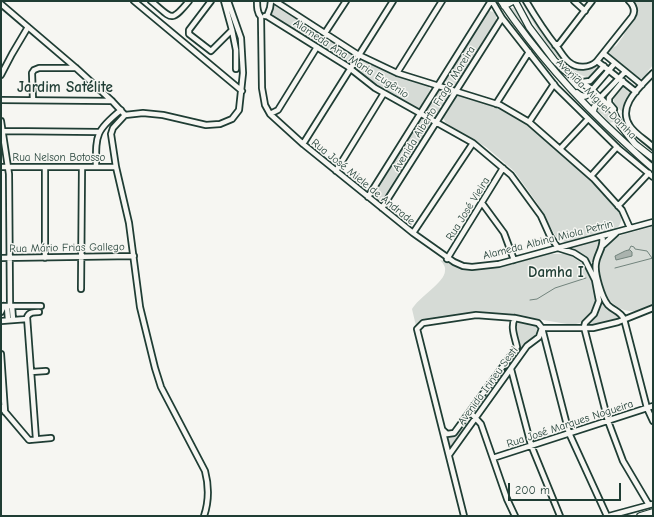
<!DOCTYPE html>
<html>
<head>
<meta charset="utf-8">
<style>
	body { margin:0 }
	#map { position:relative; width:654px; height:517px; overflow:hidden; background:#f6f6f2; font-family:"Comic Neue",sans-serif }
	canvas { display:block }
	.frame { position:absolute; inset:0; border:2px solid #1f3d34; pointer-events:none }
	.scale { position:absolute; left:508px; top:483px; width:113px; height:18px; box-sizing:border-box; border:2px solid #1f3d34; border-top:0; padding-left:5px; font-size:12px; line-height:14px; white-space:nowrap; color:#1f3d34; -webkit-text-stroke:3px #f6f6f2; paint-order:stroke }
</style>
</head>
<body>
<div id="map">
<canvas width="654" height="517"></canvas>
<div class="frame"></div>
<div class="scale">200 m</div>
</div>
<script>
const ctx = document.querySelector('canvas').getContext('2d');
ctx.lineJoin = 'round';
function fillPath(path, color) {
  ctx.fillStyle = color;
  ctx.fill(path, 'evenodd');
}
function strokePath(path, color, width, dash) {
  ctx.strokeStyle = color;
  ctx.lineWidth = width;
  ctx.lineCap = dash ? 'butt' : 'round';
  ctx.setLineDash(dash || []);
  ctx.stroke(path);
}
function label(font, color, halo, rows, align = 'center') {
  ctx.font = font + ' "Comic Neue",sans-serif';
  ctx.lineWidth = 3;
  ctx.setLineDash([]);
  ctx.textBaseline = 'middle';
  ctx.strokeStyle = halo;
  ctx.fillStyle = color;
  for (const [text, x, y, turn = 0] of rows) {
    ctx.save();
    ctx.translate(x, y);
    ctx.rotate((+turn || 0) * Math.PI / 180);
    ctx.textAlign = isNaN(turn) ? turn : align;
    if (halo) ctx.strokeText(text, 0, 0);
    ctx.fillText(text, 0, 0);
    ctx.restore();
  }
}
fillPath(new Path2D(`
	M521,1h4l43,62 21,5 9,-2v2l-9,10c-33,-10 -52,-49 -68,-77z
	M634,1h19v64l-5,6 -2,6 -2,2 -5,-1 -27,-21 -3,-5 2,-4 5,-2 8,-11 1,-5 11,-15 1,-8z
	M275,3l76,50 5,4 -3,5 -4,2 -76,-46 -1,-5z
	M510,8h4c14,26 30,52 55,68v2l-2,2 -5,-2 -53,-69z
	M489,11l5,1 2,3v6l-39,64 -5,2 -5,-2 -2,-8 41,-65z
	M364,60l31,15 33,10 2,5 -10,18h-4l-40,-23 -19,-14c-1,-7 1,-8 7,-11z
	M624,85l3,2 -3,2h2l2,3 2,-2 3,2 -8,13v13l28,31v4l-23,-21 -6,-11 -2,-9 -8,-9 -1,-6 9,-11z
	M439,90l7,1 2,3v3l-10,17 -4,3c-5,-1 -7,-2 -8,-7l10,-18z
	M460,95l40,12 33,21 59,52 25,27 5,8 -1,6 -2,5 -5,4 -48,13 -10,-6 -19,-34 -23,-32 -28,-24 -40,-24 -3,-5 11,-21z
	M600,102c6,4 14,13 13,20l-4,1 -6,-8 -5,-3 -1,-5z
	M424,119l4,1 3,4 -2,5 -43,70 -7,2 -4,-2 -2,-7 47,-72z
	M653,226v78c-5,2 -12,6 -17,7 -36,4 -50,-56 -21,-73 9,-5 28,-8 38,-12z
	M598,240h2l1,3c-4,6 -5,15 -10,20h-2l-3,-4 -13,-9 1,-3z
	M548,254h16l7,2 15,10 3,5 5,18 2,11 -4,11 -10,11 -9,3 -66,-11 -31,-1 -37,4 -19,4 -4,5 -4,-17c6,-11 33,-27 33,-38 1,-4 -2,-8 -5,-11l31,9 35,-3z
	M600,303h2l8,7 9,5 1,4 -29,8 -3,-4z
	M520,321l15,3 2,5 -1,7 -8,5 -7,8 -43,63 -2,-2 43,-62c0,-10 -7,-19 1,-27z
	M470,417h2l-1,3 -22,28 -3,-12c12,1 17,-10 24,-19z`), '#d6dbd6');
const water = new Path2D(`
	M630,250l2,2v4l-16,4 -1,-4 10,-5z`);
fillPath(water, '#aab3ae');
strokePath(water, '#72847d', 1);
strokePath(new Path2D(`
	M629,250l2,-4 3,1 1,2 12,2 5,7
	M615,268l38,-10
	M530,300l7,-1 18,-11 31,-10`), '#72847d', 1);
const minor = new Path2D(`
	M134,1l108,90
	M151,1c21,17 19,23 38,0
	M211,1l-22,29v4l22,17 21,-21
	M224,1l8,29 4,20v19
	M257,1c0,6 0,12 4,16
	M275,1l82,53 40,19 103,32 29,17 65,57 28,31 8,18
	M492,1l10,17 54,69 63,62 34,28
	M526,1c10,17 19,31 31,46 4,5 7,11 12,15 8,7 21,6 28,-1l35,-44c4,-6 2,-11 -3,-16
	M574,1l11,10
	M1,4l75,64 36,33 13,14
	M265,16h2l3,-8 1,-7
	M267,16l80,50 28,22 98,55 38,32 30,41 9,20 8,12 16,5 11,7 10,20 4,21 -5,13 -9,9 -1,4
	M261,17l1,71 3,17 5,9 33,30 110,89 41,29 9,4 9,1 27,-3 154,-42
	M325,33l21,-32
	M555,45l4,-1 33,-43
	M604,54l38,31
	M597,61l39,31
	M397,73l45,-72
	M653,73c-12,13 -37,33 -23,53 5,8 16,14 23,21
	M1,75l11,-21 16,-27
	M582,82l8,-1 14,-15
	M592,90l23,-27
	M600,98l25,-26
	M1,100l111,1
	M33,100l-1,-27 2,-3 5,-2h37
	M496,104l33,-52
	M614,109l-5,-6v-5l14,-17
	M270,114l8,-4 39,-63
	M1,121l8,53 1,132
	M529,122l25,-38
	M3,131l96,1
	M303,144l90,-143
	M560,149l28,-30
	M1,167h115
	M45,167v91
	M96,167c0,-32 -1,-36 25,-57
	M336,171l48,-78
	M591,176l26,-29
	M368,197l123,-196
	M482,203l22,30 10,27
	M618,206l31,-33
	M382,208l120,-190
	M413,233l60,-90
	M602,236c3,10 -5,18 -6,27 -2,10 6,35 12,42 6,6 12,6 16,14l23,89 6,13
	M603,245l13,-12
	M1,258l133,-2
	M447,259l56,-91
	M81,289l1,-122
	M1,306h40
	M7,306l1,14
	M12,306l1,14
	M1,312l3,-6
	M1,321l26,-2
	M584,327l24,94 15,40 26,44
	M542,328h51l25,-6 35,-14
	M1,354l4,58
	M511,369l20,76 29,71
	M31,372l15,-1
	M1,407l28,33 22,-2
	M470,412l11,12 26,75 8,17
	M443,430l4,4 7,-1 63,-86c-2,-10 -7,-20 -2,-29
	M36,439l-9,-122c2,-5 7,-5 12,-5
	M449,455l78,-109 12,-9 3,-9
	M493,458l160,-52
	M204,516c5,-15 5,-30 1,-45l-44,-84 -6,-19 -15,-61 -11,-84 -13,-56 -5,-33 2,-6 12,-13 18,-2 20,2 43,10 14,-1 12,-5 7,-9 4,-37 -2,-35 -13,-37
	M464,516l-47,-187 6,-6 53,-8 39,3 23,5 4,5 27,105 38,83
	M609,516l44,-12`);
const tertiary = new Path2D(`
	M501,1c35,52 76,98 122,140 10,9 20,19 30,27
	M515,1l14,26 25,33 10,10 28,20 21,21 7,14 15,19 18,14
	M504,6l9,-5
	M577,93c7,6 10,3 15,-3
	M593,112l1,-4 6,-10
	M640,516l13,-4`);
strokePath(minor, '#1f3d34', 8);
strokePath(tertiary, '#1f3d34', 8);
strokePath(minor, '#f6f6f2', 4.5);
strokePath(tertiary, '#f6f6f2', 5.5);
label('11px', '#1f3d34', '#f6f6f2', [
	["Alameda Ana Maria Eugênio",351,59,33],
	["Avenida Miguel Damha",596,99,45],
	["Avenida Alberto Fraga Moreira",434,109,-58],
	["Rua Nelson Botosso",59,158],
	["Rua José Miele de Andrade",363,182,39],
	["Rua José Vieira",468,209,-58],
	["Alameda Albina Miola Petrin",548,240,-14],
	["Rua Mário Frias Gallego",67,248,-1],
	["Avenida Irineu Sesti",488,386,-54],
	["Rua José Marques Nogueira",570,424,-18]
]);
label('bold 15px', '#1f3d34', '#f6f6f2', [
	["Jardim Satélite",65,88],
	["Damha I",556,273]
]);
</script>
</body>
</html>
